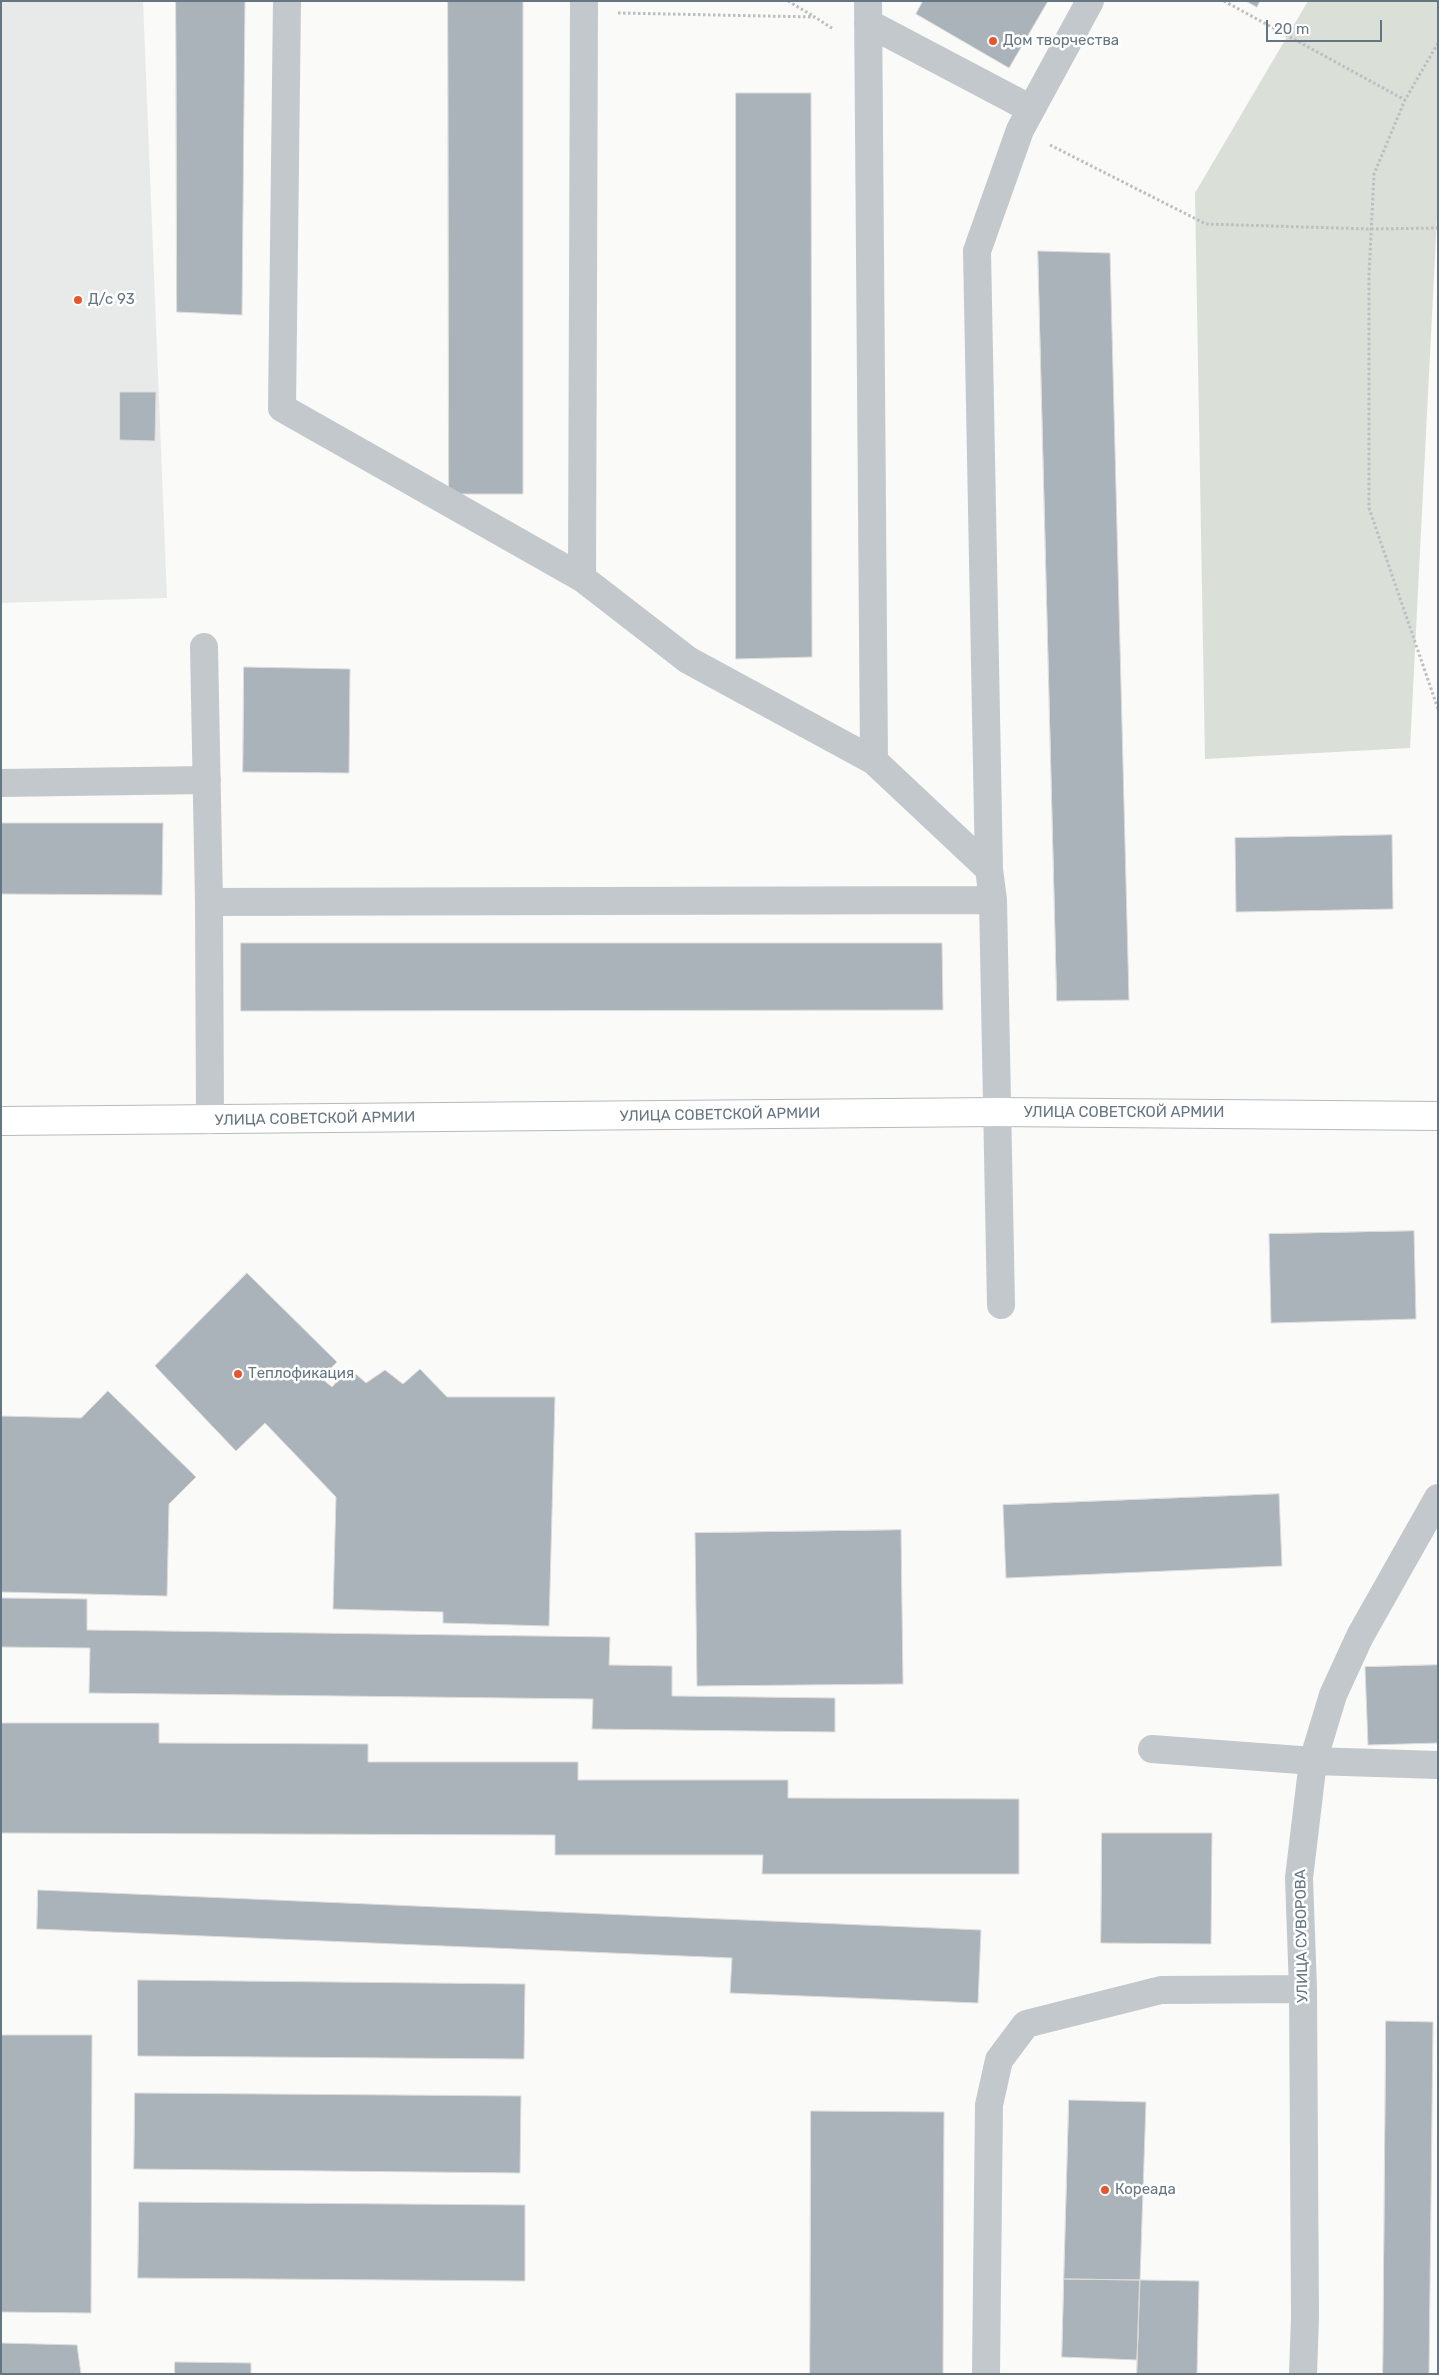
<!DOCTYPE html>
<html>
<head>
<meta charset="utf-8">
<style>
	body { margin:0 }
	#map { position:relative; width:1439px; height:2375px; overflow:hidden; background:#fafaf8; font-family:Rubik,sans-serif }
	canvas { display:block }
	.frame { position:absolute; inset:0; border:2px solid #657683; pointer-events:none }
	.scale { position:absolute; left:1266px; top:20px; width:116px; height:22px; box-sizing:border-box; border:2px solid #657683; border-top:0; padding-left:6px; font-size:15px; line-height:18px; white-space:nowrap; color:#657683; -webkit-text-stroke:4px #fff; paint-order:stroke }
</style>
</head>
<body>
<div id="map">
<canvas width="1439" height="2375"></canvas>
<div class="frame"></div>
<div class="scale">20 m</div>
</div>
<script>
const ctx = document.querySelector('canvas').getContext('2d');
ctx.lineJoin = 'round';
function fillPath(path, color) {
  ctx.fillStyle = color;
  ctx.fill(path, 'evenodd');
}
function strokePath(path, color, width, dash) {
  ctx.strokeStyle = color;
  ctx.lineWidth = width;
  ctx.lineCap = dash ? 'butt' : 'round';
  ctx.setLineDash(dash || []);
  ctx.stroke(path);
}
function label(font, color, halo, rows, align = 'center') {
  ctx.font = font + ' Rubik,sans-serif';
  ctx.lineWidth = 5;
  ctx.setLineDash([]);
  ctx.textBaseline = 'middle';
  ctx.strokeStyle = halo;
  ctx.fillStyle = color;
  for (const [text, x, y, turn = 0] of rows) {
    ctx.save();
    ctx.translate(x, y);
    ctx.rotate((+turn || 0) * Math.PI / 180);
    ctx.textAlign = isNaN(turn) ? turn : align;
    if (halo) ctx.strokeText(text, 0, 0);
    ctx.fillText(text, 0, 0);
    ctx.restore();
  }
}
fillPath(new Path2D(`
	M1,1h142l24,597 -166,5z`), '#e8e9e9');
fillPath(new Path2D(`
	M1308,1h130v196l-28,551 -205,11 -10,-566z`), '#dadfd7');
const building = new Path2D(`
	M176,1h69l-3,314 -65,-3z
	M448,1h75v493h-74z
	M923,1h125l-39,67 -93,-54z
	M1246,1h14l-3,6z
	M736,93h75l1,564 -76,2z
	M1038,251l72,2 19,747 -72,1z
	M120,392h36l-1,49 -35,-1z
	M244,667l106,2 -1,104 -106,-1z
	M1,823h162l-1,72 -161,-1z
	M1392,835l1,74 -157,3 -1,-74z
	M241,943h701l1,67 -702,1z
	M1414,1231l2,88 -145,4 -2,-89z
	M247,1273l90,89 -16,16 11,9 17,-19 17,15 19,-13 18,14 17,-15 27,28h108l-6,229 -106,-3v-11l-110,-3 3,-112 -71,-74 -29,28 -81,-85z
	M108,1391l88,86 -27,27 -2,92 -166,-4v-176l80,2z
	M1279,1494l3,72 -276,12 -3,-73z
	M901,1530l2,154 -206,2 -2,-153z
	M1,1598l86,1v31l523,7 -1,28 63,1v30l163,2v34l-243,-3 1,-30 -504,-6 1,-45 -89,-1z
	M1438,1665v78l-70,2 -3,-78z
	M1,1723h158v20l209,1v18h210v18h210v18l231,1v75h-257l1,-19h-208v-20l-554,-2z
	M1102,1833h110l-1,111 -110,-1z
	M38,1890l943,40 -3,73 -248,-10 2,-35 -695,-29z
	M138,1980l387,4 -1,75 -386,-3z
	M1386,2021l47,1 -4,352h-46z
	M1,2035h91l-1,278 -90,-1z
	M135,2093l386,3 -1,77 -386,-4z
	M1069,2100l77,2 -6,178 -76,-1z
	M811,2111l133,1 -1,262h-133z
	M139,2202l386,3v76l-387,-3z
	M1064,2279l76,1 -3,80 -75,-3z
	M1140,2280l59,1 -2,93h-60z
	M1,2343l76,2 4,29h-80z
	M175,2362l76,1v11h-76z`);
fillPath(building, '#aab3b9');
strokePath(building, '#dcdcda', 1);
const major = new Path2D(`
	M1,1121l997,-9 440,4`);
strokePath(major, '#b5babe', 30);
strokePath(new Path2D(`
	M788,1l25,15
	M1224,1l181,99
	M618,13l197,4 18,12
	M1438,43l-33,57 -31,74 -5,101v233l69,201
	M1050,145l156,79 164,5 68,-1`), '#bbbfc2', 3, [2.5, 2.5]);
strokePath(new Path2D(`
	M287,1l-5,407 300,170 106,82 186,101 115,108
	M868,1l6,760
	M868,23l163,86
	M582,578l2,-577
	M204,647l5,255
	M1,783l206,-3
	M210,1120l-1,-218 784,-2
	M1001,1305l-8,-405 -4,-31 -12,-618 43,-121 70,-129
	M1152,1749l161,12 125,4
	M986,2374l3,-269 10,-45 27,-36 135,-34 142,-1
	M1303,2374l2,-57 -2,-328 -4,-111 14,-117 20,-66 27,-59 78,-138`), '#c3c8cc', 28);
strokePath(major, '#fff', 28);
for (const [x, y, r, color] of [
	[993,41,5,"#e4572e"],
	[78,300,5,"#e4572e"],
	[238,1374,5,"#e4572e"],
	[1105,2190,5,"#e4572e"]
]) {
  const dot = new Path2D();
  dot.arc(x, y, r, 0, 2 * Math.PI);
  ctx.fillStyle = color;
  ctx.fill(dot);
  strokePath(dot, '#fff', 2);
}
label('15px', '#657683', '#fff', [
	["Дом творчества",1003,41],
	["Д/с 93",88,300],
	["Теплофикация",248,1374],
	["Кореада",1115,2190]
], 'left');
label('15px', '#657683', '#fff', [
	["УЛИЦА СОВЕТСКОЙ АРМИИ",1124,1113],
	["УЛИЦА СОВЕТСКОЙ АРМИИ",720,1115,-1],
	["УЛИЦА СОВЕТСКОЙ АРМИИ",315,1119,-1],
	["УЛИЦА СУВОРОВА",1302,1936,-91]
]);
</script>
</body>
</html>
